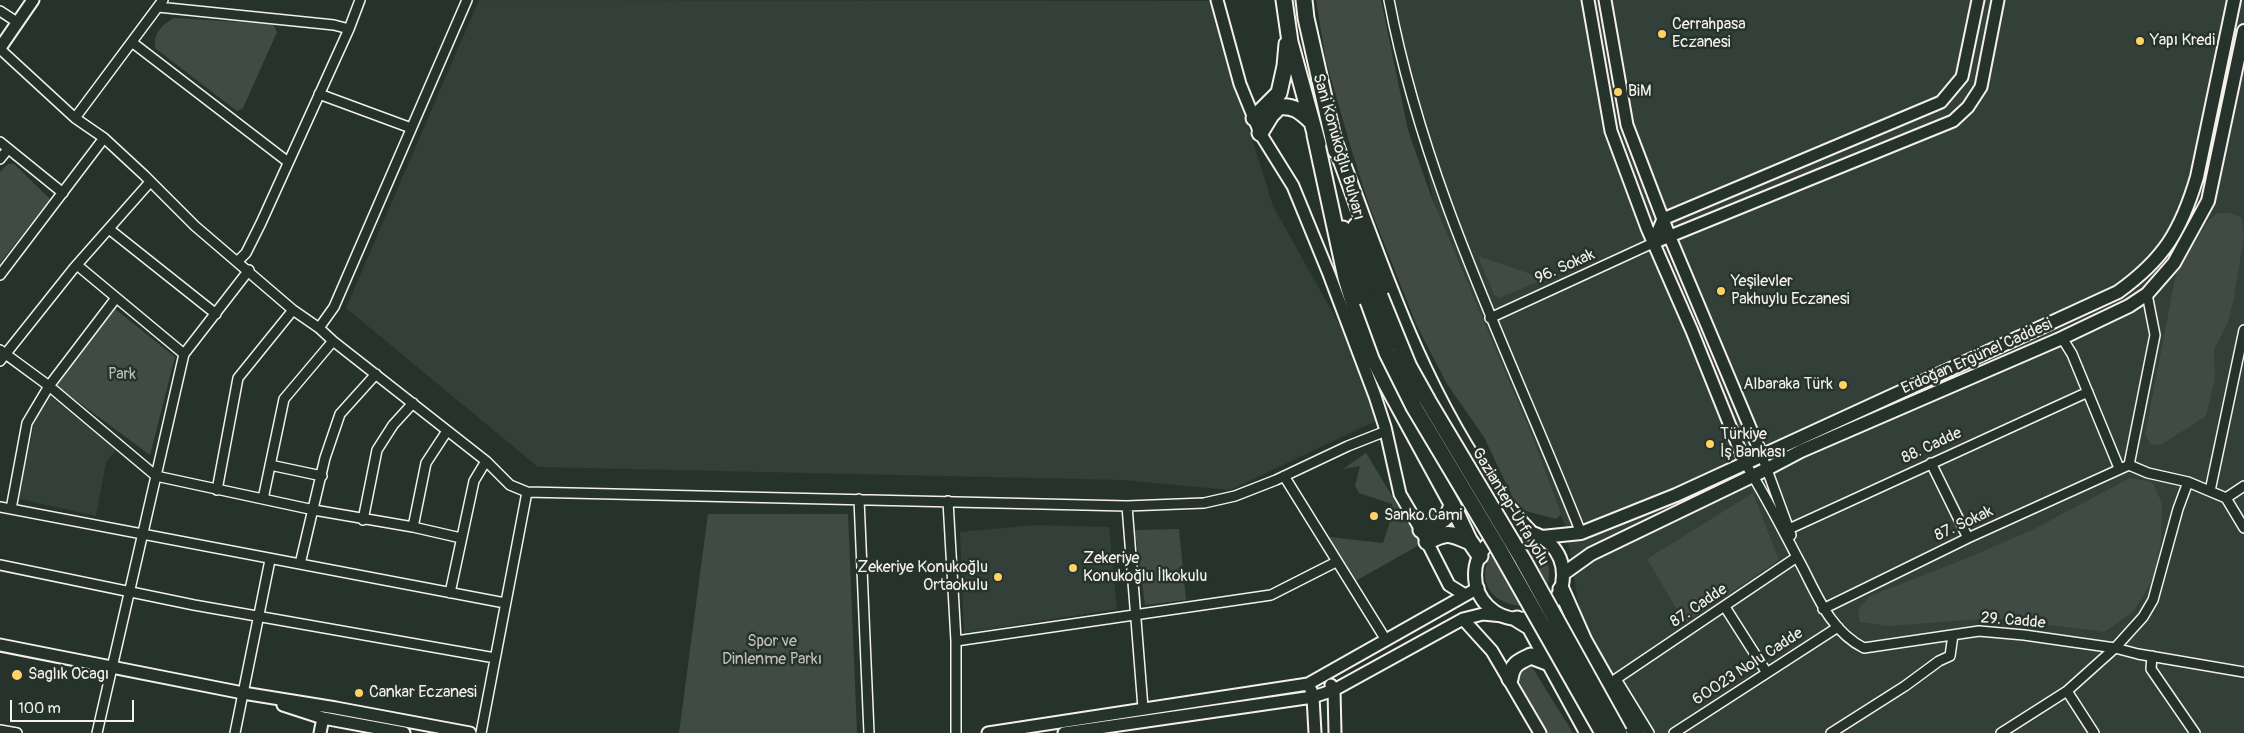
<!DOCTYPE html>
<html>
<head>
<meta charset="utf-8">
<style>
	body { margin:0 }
	#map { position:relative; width:2244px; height:733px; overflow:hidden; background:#26332d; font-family:Pangolin,sans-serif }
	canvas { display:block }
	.scale { position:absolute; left:10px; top:700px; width:124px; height:22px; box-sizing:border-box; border:2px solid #f4f1e8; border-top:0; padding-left:6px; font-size:15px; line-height:18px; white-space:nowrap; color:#f4f1e8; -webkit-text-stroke:4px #26332d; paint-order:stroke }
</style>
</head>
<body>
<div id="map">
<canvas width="2244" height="733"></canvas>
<div class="scale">100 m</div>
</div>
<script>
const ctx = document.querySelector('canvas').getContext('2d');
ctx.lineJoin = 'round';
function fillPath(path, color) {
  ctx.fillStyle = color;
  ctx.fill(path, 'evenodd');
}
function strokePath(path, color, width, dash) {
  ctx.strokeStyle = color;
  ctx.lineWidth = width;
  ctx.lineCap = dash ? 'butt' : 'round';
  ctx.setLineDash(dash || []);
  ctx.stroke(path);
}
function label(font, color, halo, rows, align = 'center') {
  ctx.font = font + ' Pangolin,sans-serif';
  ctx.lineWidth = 5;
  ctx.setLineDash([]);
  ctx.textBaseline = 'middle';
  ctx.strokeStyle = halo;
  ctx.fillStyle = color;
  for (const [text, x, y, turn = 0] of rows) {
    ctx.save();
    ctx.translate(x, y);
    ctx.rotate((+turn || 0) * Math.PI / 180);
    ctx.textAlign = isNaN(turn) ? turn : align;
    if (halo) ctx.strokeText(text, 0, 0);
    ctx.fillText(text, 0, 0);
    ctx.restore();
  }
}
fillPath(new Path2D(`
	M479,0l730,1 64,205 67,120 36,95 -146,69 -107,-10 -585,-13 -192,-159z
	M1393,0h851v733h-607l-52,-87 -19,-118 -125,-290z
	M49,395l68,54 -11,13 -10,54 -77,-17 16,-81z
	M1035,525l74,2 8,82 -153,24 -4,-101z`), '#333f39');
fillPath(new Path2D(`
	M1316,0h65l27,130 23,66 102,242 28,76 -5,5 -30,-8 -13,-13 -29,-61 -37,-53 -31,-60 -47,-119 -18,-57 -25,-87z
	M174,18l99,6 4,8 -34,76 -6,3 -82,-63c-2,-14 6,-23 19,-30z
	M8,164h6l36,35 -50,64v-91z
	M2218,213h12l12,5 2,18 -10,62 -6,24 -14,27 1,30 -9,37 -45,29 -10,-1 -6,-9 31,-161 32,-53z
	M1478,256l67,23 -46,19 -5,-3z
	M114,308l61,49 -25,98 -93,-69z
	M1366,453l55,91 -69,39 -23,-46 54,6 6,-18 3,-21 -33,-11 -4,-7 5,-20 -17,3z
	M2130,478l22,4 10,21 -1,38 -6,34 -21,36 -30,21 -108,-14 -108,8 -28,-4 -2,-12 12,-14 95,-37 69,-30z
	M1753,493l26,67 -94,63 -38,-64z
	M708,514h140l9,219h-178z
	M1179,529l7,71 -41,5 -10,-75z
	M1518,542c29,-3 35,25 29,47z
	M1492,553l30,53c-31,-2 -47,-25 -30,-53z
	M1532,667l41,66h-26l-33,-61 4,-4z`), '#414b45');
const minor = new Path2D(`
	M1389,0c36,189 122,356 192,533
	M158,7l176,18 15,4
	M0,11l17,11
	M133,43l155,119
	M0,49l75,69 29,20 40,37 51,51 98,84 26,18 14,13 153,120 24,24 17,7 600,14 77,-3 31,-7 41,-16 72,-34 38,-15
	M319,94l92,34
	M75,118l88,-118
	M0,142l63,51
	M0,159l8,-10
	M109,229l107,85
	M238,261l8,-8 15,-30 88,-194 11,-29
	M77,265l107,89
	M0,275l104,-137
	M1490,318l163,-75
	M319,328l15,-21 133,-307
	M2062,338l10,16 47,114
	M0,350l49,36 107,90 158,34 99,17 48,11
	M0,361l74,-93 76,-86
	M1762,456l29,79
	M1745,463c19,30 36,63 52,94 19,34 31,73 67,91l115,-17 45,4 91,13 23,6 106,18
	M1931,463l37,75
	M270,465l52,11
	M2129,465l26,-130 -8,-41
	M1284,476l102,164
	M217,490l21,-112 55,-68
	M2210,491l34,-161
	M2226,498l18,-12
	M263,499l21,-100 49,-58
	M859,499l10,234
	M948,501l8,140v92
	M1127,506l16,202
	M0,507l505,96
	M11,509l16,-86 22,-37 67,-88
	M363,520l14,-70 16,-25 20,-22
	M413,527l13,-64 21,-32
	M1789,529l299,-137
	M300,564l25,-106 15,-44 36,-40
	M0,565l194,40 301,53
	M450,593l24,-112 12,-20
	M1725,607l42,66
	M1823,609l145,-71 161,-73 19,8 40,9 38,16 18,30
	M956,641l315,-46 65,-33
	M2152,656l-1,13 44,64
	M2067,691l27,42
	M0,730l17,3
	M97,733l87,-379 65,-84
	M235,733l35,-173
	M481,733l46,-241
	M1649,733l-33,-54 181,-122
	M1674,733l164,-106
	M1831,733l74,-47 34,-25 11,-5 3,-21
	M2001,733l66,-42 48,-43 28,-31 10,-17 25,-91 10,-27`);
const tertiary = new Path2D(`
	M1217,0l23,84 20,49 33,53 36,88 46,122 10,31 15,67 21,36 28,55 16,10
	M1588,0l23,131 36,97 45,103 53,132
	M1605,0l22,125 42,110 93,221
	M0,48l33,-48
	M1653,243l300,-122 15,-14 13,-20 17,-87
	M1653,243l10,-24 278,-117 21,-25 16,-77
	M1463,619l29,32 48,82
	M0,645l243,48 93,15 134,25
	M1331,685l3,5 1,43
	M1311,690l2,7 2,36
	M283,705l40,13 81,15
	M320,733l3,-15
	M988,733l320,-49 170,-96
	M1064,733l249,-36 21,-7 129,-71 20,-5 20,2`);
const secondary = new Path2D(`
	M1475 575a44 44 0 1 1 88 0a44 44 0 1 1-88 0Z
	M1542,537l39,-4 95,-38 442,-203c46,-33 63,-61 79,-115l37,-177
	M1563,574l28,-20 176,-85 34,-18 261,-113 67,-32 18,-12 27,-31 34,-62 36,-170`);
const trunk = new Path2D(`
	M1284,0l6,42 28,102
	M1304,0l2,18 30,133
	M1254,118l25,-25 6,-27 2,-22
	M1260,133l11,-18 8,-8c15,-2 22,5 33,15
	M1315,135l31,143 19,63 21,42 66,121 17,36 11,16
	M1334,141c45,120 86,249 163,354 9,13 21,25 32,37
	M1356,226l24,70
	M1343,229l25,72
	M1421,530c16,-7 27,-8 31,-26
	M1427,542c20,-11 23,-9 43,0
	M1561,589l23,52 52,92
	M1517,619l13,8 58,106
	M1510,679c2,-15 8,-17 21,-23l21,8`);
strokePath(minor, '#f4f1e8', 12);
strokePath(tertiary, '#f4f1e8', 15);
strokePath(secondary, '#f4f1e8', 16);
strokePath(trunk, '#f4f1e8', 19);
strokePath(minor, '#26332d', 9);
strokePath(tertiary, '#26332d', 11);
strokePath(secondary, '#26332d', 12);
strokePath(trunk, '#26332d', 15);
const trunkBridge = new Path2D(`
	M1380,296l29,71 19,34 95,159 96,173
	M1368,301l19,52 27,54 83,139 106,187`);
strokePath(trunkBridge, '#f4f1e8', 19, []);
strokePath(trunkBridge, '#26332d', 15);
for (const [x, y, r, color] of [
	[1662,34,5,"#ffd166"],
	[2140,41,5,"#ffd166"],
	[1618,92,5,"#ffd166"],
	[1721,291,5,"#ffd166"],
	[1843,385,5,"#ffd166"],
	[1710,444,5,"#ffd166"],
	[1374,516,5,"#ffd166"],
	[1073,568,5,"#ffd166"],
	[998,577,5,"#ffd166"],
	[17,675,6,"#ffd166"],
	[359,693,5,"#ffd166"]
]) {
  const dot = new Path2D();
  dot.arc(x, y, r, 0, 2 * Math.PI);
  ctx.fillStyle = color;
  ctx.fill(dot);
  strokePath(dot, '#26332d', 2);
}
label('16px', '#f4f1e8', '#26332d', [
	["Cerrahpasa",1672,25],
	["Eczanesi",1672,43],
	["Yapı Kredi",2150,41],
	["BiM",1628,92],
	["Yeşilevler",1731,282],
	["Pakhuylu Eczanesi",1731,300],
	["Albaraka Türk",1833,385,"right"],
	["Türkiye",1720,435],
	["İş Bankası",1720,453],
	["Sanko Cami",1384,516],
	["Zekeriye",1083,559],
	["Konukoğlu İlkokulu",1083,577],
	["Zekeriye Konukoğlu",988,568,"right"],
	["Ortaokulu",988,586,"right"],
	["Saglık Ocagı",28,675],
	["Cankar Eczanesi",369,693]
], 'left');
label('16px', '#f4f1e8', '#26332d', [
	["Sani Konukoğlu Bulvarı",1338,147,74],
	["96. Sokak",1565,267,-24],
	["Erdoğan Ergünel Caddesi",1977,357,-24],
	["88. Cadde",1932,446,-25],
	["Gaziantep-Urfa yolu",1510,507,59],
	["87. Sokak",1964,524,-25],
	["87. Cadde",1699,606,-34],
	["29. Cadde",2013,621,5],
	["60023 Nolu Cadde",1748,667,-33]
]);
label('16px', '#bebfb7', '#26332d', [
	["Park",122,375],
	["Spor ve",772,642],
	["Dinlenme Parkı",772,660]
]);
</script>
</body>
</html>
